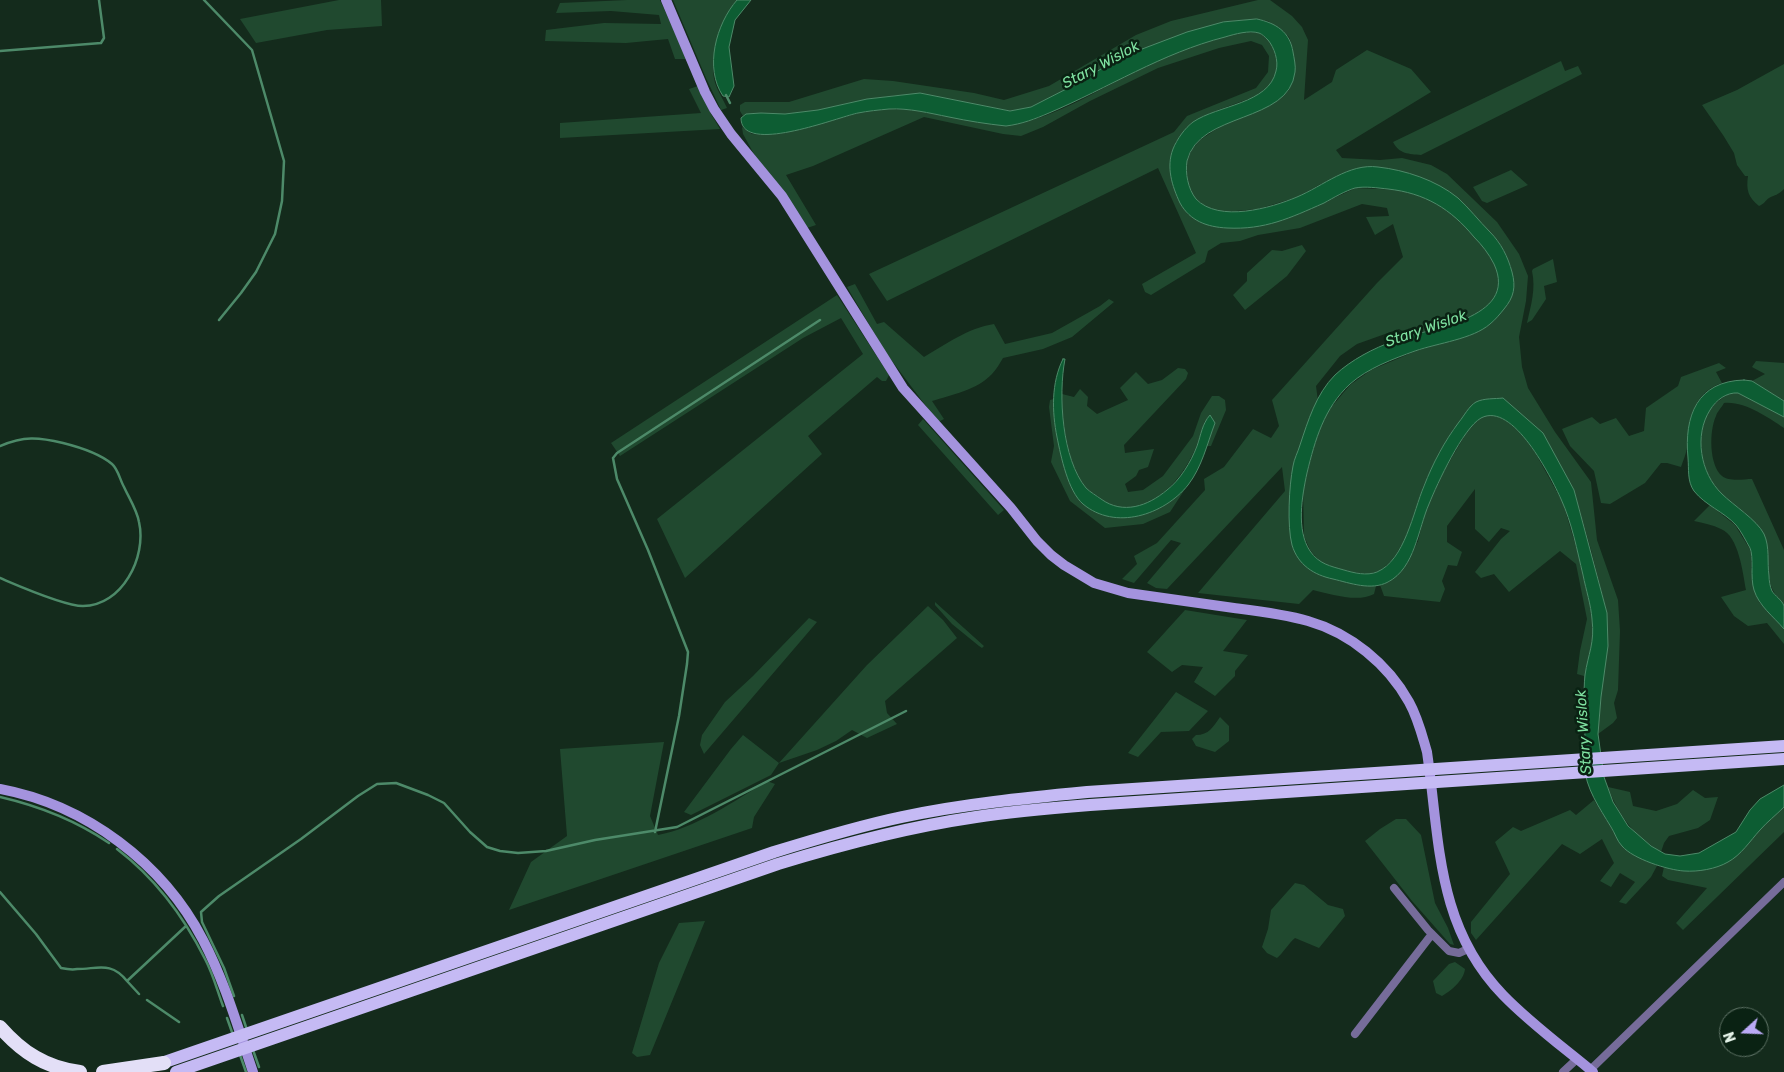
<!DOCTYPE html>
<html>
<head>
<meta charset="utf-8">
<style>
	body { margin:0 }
	#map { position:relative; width:1784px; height:1072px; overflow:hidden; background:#142b1c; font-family:Rubik,sans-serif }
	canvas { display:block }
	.north { position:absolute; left:1719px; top:1007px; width:50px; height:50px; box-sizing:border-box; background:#0a2213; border:1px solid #617568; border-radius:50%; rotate:250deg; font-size:14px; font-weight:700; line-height:20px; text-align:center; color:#e3f2e7 }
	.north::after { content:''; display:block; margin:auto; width:18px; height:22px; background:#bbaaf6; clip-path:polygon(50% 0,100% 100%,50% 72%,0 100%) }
</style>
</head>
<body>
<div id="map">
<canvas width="1784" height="1072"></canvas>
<div class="north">N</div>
</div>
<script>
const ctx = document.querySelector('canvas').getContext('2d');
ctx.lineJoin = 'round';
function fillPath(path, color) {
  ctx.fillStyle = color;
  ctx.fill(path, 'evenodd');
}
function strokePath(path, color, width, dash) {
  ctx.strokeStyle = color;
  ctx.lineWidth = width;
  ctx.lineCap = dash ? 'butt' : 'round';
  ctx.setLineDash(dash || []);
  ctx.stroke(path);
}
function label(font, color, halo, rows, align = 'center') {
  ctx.font = font + ' Rubik,sans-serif';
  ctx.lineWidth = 5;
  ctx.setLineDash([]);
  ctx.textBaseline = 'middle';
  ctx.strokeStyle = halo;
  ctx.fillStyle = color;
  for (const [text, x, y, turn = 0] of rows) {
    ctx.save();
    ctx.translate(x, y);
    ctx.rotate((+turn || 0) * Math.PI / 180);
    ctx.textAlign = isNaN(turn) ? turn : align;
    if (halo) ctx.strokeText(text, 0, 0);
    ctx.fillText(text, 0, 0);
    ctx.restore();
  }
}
fillPath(new Path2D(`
	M339,0h42l1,26 -55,4 -71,13 -16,-24z
	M627,0h33l27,59h-12l-7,-20 -42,4 -81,-2 1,-11 58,-7 57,1 -2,-9 -48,-4 -55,2 4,-10z
	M673,0h64c-17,20 -31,63 -20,88 3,7 7,13 10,20l-6,2 -15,-32z
	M1258,0h12l22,16 10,11 6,13 -4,60 28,-18 4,-12 31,-20 44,19 20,23 -95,58 6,8 38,2 22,-2 29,7 16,9 50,48 22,32 9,22 -2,25 -7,36 3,30 6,21 27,44 36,50 6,58 21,60 2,31 -2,59 -4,13 3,15 -4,5 -15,11 9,-121 -16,-63 -17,-60 -71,-92 -49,30 -16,26 -15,33 -18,53 -12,19 -13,12 -12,3 -16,-2 -30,-8 -12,-14 -6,-14 -1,-46 13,-52 12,-27 22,-26 21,-15 45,-19 54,-16 19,-10 22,-58 -12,-25 -41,-44 -102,-29 -37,16 -21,12 -40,12 -33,3 -18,-4 -13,-11 -6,-13 -2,-20 6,-15 8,-9 21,-14 54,-24 14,-12 6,-18 -3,-26 -3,-9 -21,-16 -11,-2 -34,3 -147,62 -45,23 -21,4 -38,-7 -72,-9 -33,4 -49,11 -33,4 -24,-1 -14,1 -4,2 -3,-5v-6l5,-3h44l75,-23 29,2 81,12 30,7 45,-14 87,-51 35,-14z
	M1243,32l16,1 12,9 7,22 -4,15 -12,15 -44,16 -27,13 -16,20 12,71 105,3 64,-29 45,2 26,7 32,22 25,28 11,18 4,13 -2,16 -9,11 -11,9 -66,22 -12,-7 -42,15 -17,12 -24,30 2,15 -8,16 -18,130 63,38 21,1 -2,8c-17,9 -43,0 -61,-4l-14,14 -101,-11 87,-102 -3,-24 -115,122 -11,-1 -9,-5 34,-40 -10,-3 -37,43 -12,-4 15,-15 -3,-8 23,-13 48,-53 -1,-11 20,-12 29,-38 18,9 8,-12 -7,-26 105,-117 26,-26 -10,-33 -18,11 -9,-18 23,-1 -2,-8 -25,-4 -62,24 -42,7 -18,6 -19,2 -13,8 -3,11 -54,33 -6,-3 -3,-8 54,-31 -38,-85 -271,133 -18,-27 305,-142 13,-16 69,-28 12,-16 1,-16 -7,-11 -11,-4 -32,7 -61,20 -68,33 -47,26 -22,9 -18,-2 -79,-17 -111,49 -27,9 30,50 -9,3 -47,-63 -17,-31 -1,-7 10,7 14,1 18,-2 74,-20 30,-4 25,1 93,16c50,-7 102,-42 147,-64 29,-13 59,-22 90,-30z
	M1561,61l4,10 13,-5 4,8 -161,81c-12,-1 -22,-1 -28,-13z
	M1784,64v125c-7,7 -8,5 -15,9 -4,3 -5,6 -10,8 -11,-9 -13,-16 -11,-30h-3l-8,-11 -3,-12 -11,-18 -21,-30 35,-15z
	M698,86l13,28 9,15 -160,9v-15l141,-10 -12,-24z
	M1511,170l17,15 -41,18 -5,-2 -9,-14z
	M1302,245l4,6 -19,25 -42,34 -12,-15 14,-14v-8l25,-23 10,1z
	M1553,259l4,23 -13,4 2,13 -14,21 -5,3c4,-18 9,-34 5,-52l1,-2z
	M855,284l22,40 7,-2 40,35c22,-13 44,-29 70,-33l11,20 47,-11 48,-27 9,-7 5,3 -42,35 -29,12 -40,9c-3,5 -7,12 -11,16 -15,16 -41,21 -60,27l12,18 -6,3 -52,-69 -39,-66z
	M837,295l52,80 -3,6h-4l-5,-4 -69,59 14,18 -137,124 -28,-59 206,-165 -22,-36 -38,20 -183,118 -9,-13z
	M1756,361l28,2v38l-32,-20 13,-7 -13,-7z
	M1719,363l7,5 -10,4 6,11c-19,6 -29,22 -33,41 -1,8 -1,16 -2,24 -1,6 -4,13 -6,19l-14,-4h-6l-16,20 -35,21 -9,-1 -7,-32 -24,-25 -8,-17 30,-12 8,7 16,-6 13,18 15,-5 2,-23 32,-22 3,-9z
	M1178,368l7,1 3,4 -2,6 -62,66 1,8 29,-4 -6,18 -9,3 -3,6 -11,8 3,8 15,-2 20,-14 30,-40 8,-23 11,-17h7l6,4 1,10 -15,36h-4l8,-23 -10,-2c-5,15 -9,29 -17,42 -14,25 -46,55 -77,43 -4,-2 -8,-6 -12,-9 -4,-3 -9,-5 -13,-9 -18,-21 -24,-68 -24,-94l12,3 6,-8 8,8 -1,9 10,8 31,-14 -8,-12 16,-16 12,12 14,-4z
	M1732,392l6,1 46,24v11c-17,-11 -39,-27 -60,-25 -2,4 -7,9 -8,13 -7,15 -7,49 6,60 7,6 22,3 30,3l32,71v56c-15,-19 -15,-22 -16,-46 0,-5 0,-11 -1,-15 -4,-9 -16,-25 -22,-32 -8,-7 -17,-12 -24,-20 -16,-16 -23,-42 -19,-64 3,-18 15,-29 30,-37z
	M1054,399l1,27 10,42 35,45 67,-9 20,-18 -17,26 -27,12 -38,4 -35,-27 -19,-39 3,-16 -5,-39 1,-7z
	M1487,415h9l11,6 15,13 14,20 27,49 14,47 15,65 1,27 -8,33v31l-1,-30 -7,-2 3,-23 7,-32 -11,-55 -16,-13 -51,41 -15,-18 -13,4 -6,-6 26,-33 9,-8 -9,-3 -12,14 -14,-13v-40l-28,37v16l15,10 -5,14 -9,-1 -6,16 3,8 -5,13 -56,-6 -4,-11 9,-3 23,-28 6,-13 8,-32 18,-38 24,-41 10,-11z
	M923,419l81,91 -6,5 -80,-90z
	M1710,505l25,20 16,26v16l8,35 25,27v15l-17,-21 -19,3 -14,-10 -13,-19 25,-7c-3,-16 -7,-54 -25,-61 -8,-4 -18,-6 -27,-8z
	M935,602l49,44 -2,2 -3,-2 -27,-22 -17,-19z
	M928,606l15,14 14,18 -72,63 2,12 10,11 -30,14 -15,-8 -16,11 -19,9 -38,13 -8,12 -80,40 -7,-3 47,-63 12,-14 36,28 88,-98z
	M1185,610l62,10 -24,31 25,4 -13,16v5l-20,20 -21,-14 9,-15 -21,-2 -10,7 -25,-20z
	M809,618l8,4 -113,132 -4,-9 2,-10 23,-33 28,-26z
	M1176,692l32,19 -19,20 -28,1 -23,25 -10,-4z
	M1220,717l9,9v15l-14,11 -19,-6 -4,-7 4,-4c13,0 17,-8 24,-18z
	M664,742l-14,74 8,19c35,-6 79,-35 109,-54l8,3 -21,33 -2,11 -243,82 22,-48 36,-26 -7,-87z
	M1608,787l22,5 3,14 23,5 21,-7 16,-14 12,8 13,-1 -8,23 -12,8 -29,8 -5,7 -3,9c-26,-15 -43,-37 -53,-65z
	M1594,800l29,47 12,9 23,8 -7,13 -25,27 -7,-2 16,-20 -15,-9 -9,14 -11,-6 14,-18 -12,-24 -22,15 -18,-10 -86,96 -5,-7v-11l39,-48 -15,-32 18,-15 8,4 49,-21 6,5z
	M1784,807v25l-101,98 -7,-7 31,-35 -39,-8 -6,-4 2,-9 20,4 19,-1 16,-4z
	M1396,819h10l15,16 14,68 13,25 6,17 -4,-1 -38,-43 -47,-60 15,-12z
	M1295,883l9,2 24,20 15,4 2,7 -26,32 -24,-10c-7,6 -11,14 -18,20l-10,-5 -5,-6 6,-18 3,-19z
	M705,921l-55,134 -13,2 -5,-4 27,-90 20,-40z
	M1455,962l10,7c-1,11 -14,22 -23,27l-6,-3 -3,-12 16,-17z`), '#20492f');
const water = new Path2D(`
	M737,0h14l-16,20 -6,27 5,39 -5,11 -6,-1c-19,-28 -7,-72 14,-96z
	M1257,19c19,4 33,13 36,33 1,6 3,14 2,20 -6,52 -96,39 -108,89 -2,12 1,28 9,38 23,24 75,9 101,-2 26,-11 52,-34 81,-30 27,3 58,13 80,31 11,10 21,23 32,34 11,11 18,25 22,40 4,15 2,25 -8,37 -4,5 -9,11 -14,15 -17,15 -52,19 -75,27 -22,8 -47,17 -65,33 -26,24 -35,56 -43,89 -5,23 -11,57 3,78 9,13 20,15 34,19 10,3 23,6 33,2 28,-12 36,-60 47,-86 9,-23 20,-44 35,-64 5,-6 10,-16 17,-20 8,-4 19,-3 27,-4l40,35 31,57 33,123 1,33 -7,51 -3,37 6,43 9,25 15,24 23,20 14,8 15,2 19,-3 37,-21 14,-22 10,-11 24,-14v22c-8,8 -17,15 -24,23 -10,11 -19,25 -32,32 -12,7 -30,10 -44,9 -16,-1 -51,-12 -62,-25 -5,-5 -7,-13 -11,-19 -12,-20 -25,-38 -27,-62 -1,-11 1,-22 1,-34 0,-18 -2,-38 0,-56 3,-21 10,-32 7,-56 -1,-14 -6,-29 -9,-44 -6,-25 -11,-52 -22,-76 -10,-22 -48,-98 -80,-81 -18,10 -44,66 -52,86 -11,25 -14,64 -41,78 -17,9 -38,1 -55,-3 -19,-4 -35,-14 -41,-34 -5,-19 -3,-59 1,-79 1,-7 5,-14 7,-21 8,-24 16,-51 35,-70 16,-15 39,-27 59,-34 32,-13 126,-21 100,-77 -5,-10 -12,-19 -20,-27 -23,-28 -49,-44 -86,-48 -10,-1 -23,-3 -33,-1 -10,3 -22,10 -31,15 -34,15 -59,27 -97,25 -20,-1 -37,-7 -47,-25 -8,-17 -14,-36 -7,-54 4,-10 12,-21 20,-27 25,-17 76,-18 83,-51 3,-10 -2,-24 -8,-31 -3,-3 -6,-6 -9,-7 -10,-3 -24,1 -34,4 -63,16 -117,51 -176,76 -14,6 -27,11 -43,13 -19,-2 -38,-5 -57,-9 -20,-4 -40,-9 -60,-8 -10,1 -21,2 -31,4 -20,4 -117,43 -117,5l5,-4 15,-1 24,1 33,-4 49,-11 53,-6 90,18 21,-4 45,-23 45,-27 66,-25 36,-10z
	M1063,359h2c-7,36 -3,100 21,129 4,4 11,8 15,11 22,16 47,7 66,-9 13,-10 24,-28 30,-44 4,-11 5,-22 13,-31l5,8c-8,21 -13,44 -27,62 -24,30 -73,46 -105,19 -15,-13 -22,-47 -26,-67 -5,-25 -6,-54 6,-78z
	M1744,380l8,1 32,20v16l-46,-24c-11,-1 -22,7 -28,17 -16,25 -10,63 12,84 11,11 35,26 42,40 6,13 3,28 5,42 0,4 1,11 3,15 3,5 10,9 12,15 0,6 0,16 0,23 -11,-13 -25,-23 -30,-39 -4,-12 0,-34 -4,-42 -4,-7 -9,-17 -14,-23 -12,-13 -31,-20 -42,-34 -7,-10 -5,-22 -6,-33 -4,-42 9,-77 56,-78z`);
fillPath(water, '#0d5d33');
strokePath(water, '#4d8a69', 1);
strokePath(new Path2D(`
	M204,0l48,50 32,111 -2,40 -7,33 -19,38 -15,21 -22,27
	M0,51l101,-8 3,-5 -5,-38
	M726,95l4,8
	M0,446c24,-10 38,-9 63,-3 16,4 36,10 49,21 6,5 8,16 12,23 5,11 13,23 15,35 8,35 -17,84 -56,84 -19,0 -64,-20 -83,-28
	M0,797c39,9 75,23 109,46
	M655,832l24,-116 8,-52 1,-12 -40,-102 -31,-71 -4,-21 4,-5 203,-133
	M117,849c38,29 67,68 88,110 8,15 12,31 18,47
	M0,892l36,42 25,34c5,1 11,2 16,1 21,0 34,-8 50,12l59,-55
	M127,981l12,13
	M234,996l-10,-28 -22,-46 -1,-10 18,-16 82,-57 57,-43 19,-12 19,-1 32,12 16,8 26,29 17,15 13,4 18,2 28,-2 49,-11 82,-13 229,-116
	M147,1000l32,22
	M242,1015l5,15
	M227,1018l6,17
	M253,1050l6,17
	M240,1055l6,17`), '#4d8a69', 2.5);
strokePath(new Path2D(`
	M1394,888l34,42 21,21 10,2 9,-4
	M1355,1034l77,-100
	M1590,1070l194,-188
	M1563,1072l14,-13`), '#766c9a', 8);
strokePath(new Path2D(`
	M666,0l39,92 9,17 17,25 51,62 121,192 108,120 26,33 14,14 13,10 30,18 34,10c35,5 70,10 106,15 24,3 50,6 74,13 42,12 80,43 101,81 9,16 13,33 18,50 13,89 9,174 76,243 27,28 60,52 90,77
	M0,789c86,16 163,74 203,151 22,42 35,88 50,132`), '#a493de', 10);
strokePath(new Path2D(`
	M156,1065l618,-213c42,-13 85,-26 128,-35 61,-13 123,-19 185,-25l697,-46
	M176,1072l602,-208c65,-20 130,-37 198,-47 38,-6 76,-9 114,-12l694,-46`), '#c5baf4', 12);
strokePath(new Path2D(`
	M0,1027c22,25 46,41 80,45
	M103,1072l61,-9`), '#e3dff7', 14);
label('italic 15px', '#7fe2a1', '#0a2213', [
	["Stary Wislok",1101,65,-28],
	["Stary Wislok",1426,329,-19],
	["Stary Wislok",1584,732,-94]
]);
</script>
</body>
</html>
